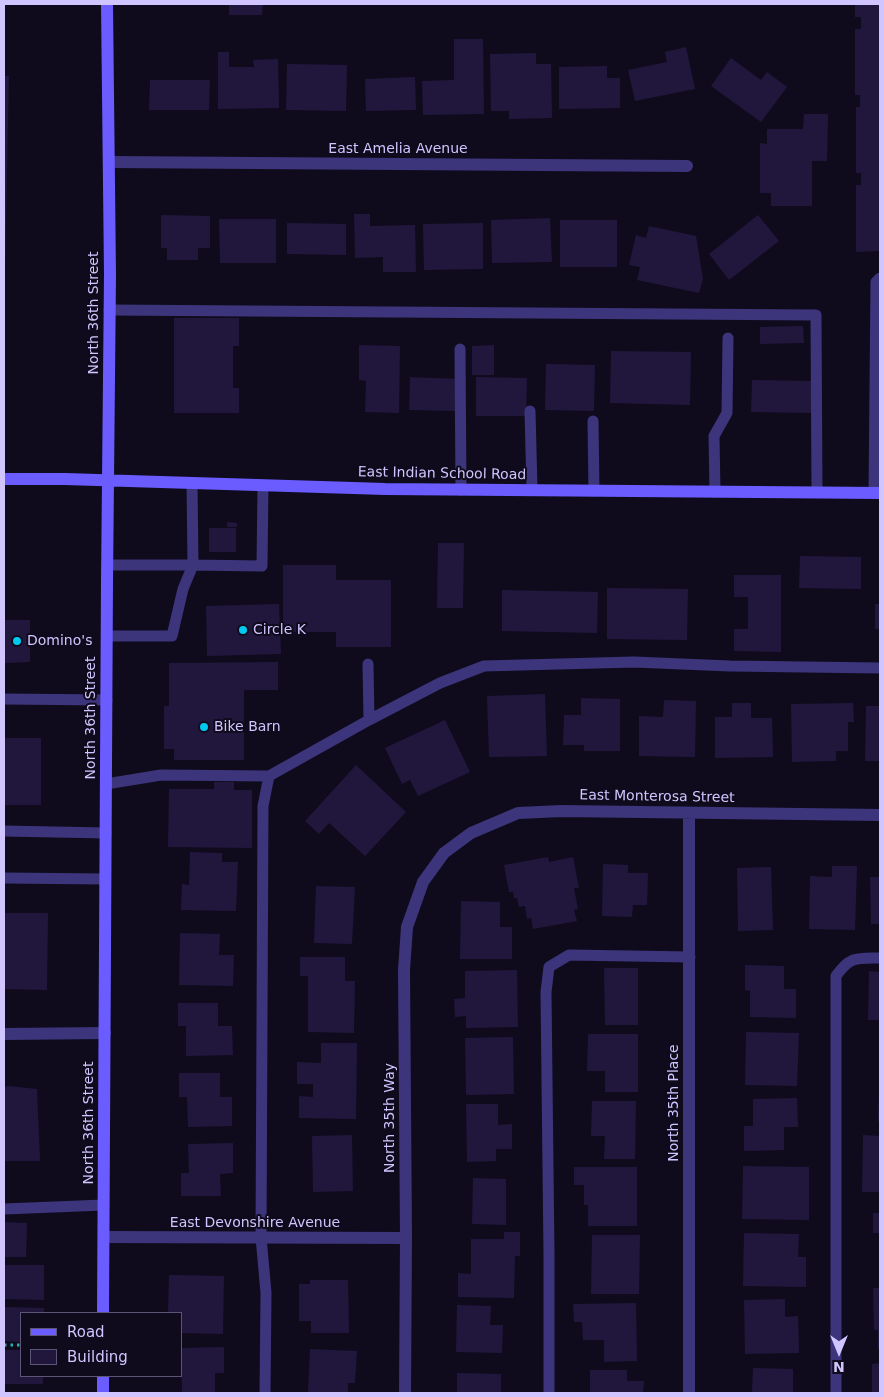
<!DOCTYPE html>
<html>
<head>
<meta charset="utf-8">
<style>
  body { margin:0 }
  #map { position:relative; width:884px; height:1397px; overflow:hidden; background:#0f0b1c; font-family:"DejaVu Sans",sans-serif }
  canvas { display:block }
  .frame { position:absolute; inset:0; border:5px solid #d0c5ff; pointer-events:none }
  .legend { position:absolute; left:20px; top:1312px; width:162px; height:65px; box-sizing:border-box; background:#0f0b1c; border:1px solid #5c5577; margin:0; padding:6px 9px; list-style:none; font-size:15px; color:#d0c5ff }
  .legend li { display:flex; align-items:center; gap:10px; height:25px }
  .legend b { width:25px; border:1px solid #5c5577 }
  .north { position:absolute; left:814px; top:1327px; width:50px; height:50px; -webkit-text-stroke:4px #0f0b1c; paint-order:stroke; rotate:180deg; font-size:14px; font-weight:700; line-height:20px; text-align:center; color:#d0c5ff }
  .north::after { content:''; display:block; margin:auto; width:18px; height:22px; background:#d0c5ff; clip-path:polygon(50% 0,100% 100%,50% 72%,0 100%) }
</style>
</head>
<body>
<div id="map">
<canvas width="884" height="1397"></canvas>
<div class="frame"></div>
<ul class="legend">
<li><b style="height:6px;background:#6b5cff"></b>Road</li>
<li><b style="height:14px;background:#21173d"></b>Building</li>
</ul>
<div class="north">N</div>
</div>
<script>
const c = document.querySelector('canvas').getContext('2d');
c.lineJoin = 'round';
function paint(path, color) { c.fillStyle = color; c.fill(path, 'evenodd'); }
function stroke(path, color, width, dash) { c.strokeStyle = color; c.lineWidth = width; c.lineCap = dash ? 'butt' : 'round'; c.setLineDash(dash || []); c.stroke(path); }
function drawText(font, color, halo, rows, align = 'center') {
  c.font = font + ' "DejaVu Sans",sans-serif'; c.lineWidth = 4; c.setLineDash([]); c.textBaseline = 'middle'; c.strokeStyle = halo; c.fillStyle = color; for (const [text, x, y, turn = 0] of rows) {
    c.save(); c.translate(x, y); c.rotate((+turn || 0) * Math.PI / 180); c.textAlign = isNaN(turn) ? turn : align; if (halo) c.strokeText(text, 0, 0); c.fillText(text, 0, 0); c.restore();
  }
}
paint(new Path2D(`
  M229,4h34l-1,11h-33z
  M855,4h25v247l-24,1v-67h5v-12h-5v-66h4v-12h-5v-66h6v-12h-6z
  M454,39h29l1,75 -61,1 -1,-34 32,-1z
  M686,47l9,42 -60,12 -7,-31 39,-8 -2,-10z
  M218,52h11v15h25l-1,-7 25,-1 1,49 -61,1z
  M536,53v11h15l1,54 -43,1v-8h-18l-1,-57z
  M731,58l30,22 6,-8 20,15 -26,35 -50,-36z
  M287,64l60,1 -1,46 -60,-1z
  M607,66v12h13v30l-61,1v-42z
  M4,76h5l-4,195h-1z
  M415,77l1,33 -50,1 -1,-32z
  M150,80h60l-1,30h-60z
  M804,114h24l-1,47h-15v45h-41v-13h-11v-50l7,1v-15h36z
  M354,214h16v12l45,-1 1,47h-33v-15l-28,1z
  M161,215l49,1v32h-12v12h-31v-12h-6z
  M758,215l21,26 -50,39 -20,-26z
  M550,218l2,44 -60,1 -1,-43z
  M219,219h57v44h-56z
  M560,220h57v47h-57z
  M287,223l59,1v31l-59,-1z
  M483,223v46l-59,1 -1,-46z
  M649,226l47,10 7,43 -4,14 -62,-13 3,-13 -11,-2 7,-30 10,3z
  M174,318h65v28h-6v42h6v25h-65z
  M803,326l1,17 -44,1v-17z
  M359,345l41,1 -1,67 -34,-1 1,-31 -7,-1z
  M494,345v30h-22v-29z
  M611,351l80,1 -1,53 -80,-2z
  M546,364l49,1 -1,46 -49,-1z
  M410,377l48,2 -1,32 -48,-1z
  M476,377l51,1 -1,38h-50z
  M752,380l59,1v32l-60,-1z
  M227,522l10,1v4h-10z
  M209,528h27v24h-27z
  M438,543h26l-1,65h-26z
  M800,556l61,1v32l-62,-1z
  M283,565h53v15h55v67h-55v-15h-53z
  M734,575h47v77l-47,-1v-22h14v-32h-14z
  M607,588l81,1 -1,51 -80,-1z
  M502,590l96,2 -1,41 -95,-2z
  M279,604l2,50 -74,2 -1,-50z
  M875,604h5v25h-5z
  M4,620h26v42l-26,1z
  M278,662v28h-34v70h-70v-11h-10v-43h5v-43z
  M545,694l2,62 -58,1 -2,-61z
  M581,698l39,1v52h-36v-6h-21l1,-30h17z
  M664,700l32,1 -1,56 -56,-1v-40l24,1z
  M732,703h19v15h21l1,39 -58,1v-41h17z
  M853,703l1,19h-6v29h-12v10l-44,1 -1,-58z
  M866,706h14v55h-15z
  M445,720l25,52 -52,24 -8,-16 -8,4 -17,-36z
  M4,738h37v67h-37z
  M356,765l50,47 -41,44 -36,-33 -10,11 -14,-13z
  M214,782h20v8h18v58l-84,-1 1,-58h45z
  M190,852l32,1v9h16l-2,49 -55,-1 1,-26 7,1z
  M548,857l1,5 24,-5 6,31h-5l4,21 -4,1 3,11 -44,8 -2,-11 -4,1 -2,-13 -6,1 -2,-9h-3l-1,-6h-4l-5,-27z
  M603,864l25,1v8h20l-1,32h-14l-1,12 -30,-1z
  M832,866h25l-2,64 -46,-1 1,-53 22,1z
  M771,867l2,63 -35,1 -1,-63z
  M870,877h10v47h-9z
  M316,886l39,1 -3,57 -38,-1z
  M461,901l39,1v25h12v32h-52z
  M4,913h44l-1,77 -43,-1z
  M180,933l40,1 -1,21h15l-1,31 -54,-1z
  M300,957h45v24h10l-1,52 -46,-1v-56h-8z
  M745,965l39,1v23h12v29l-46,-1v-26l-5,-1z
  M604,968h34v57h-33z
  M517,970l1,57 -52,1v-12l-11,1 -1,-18 11,-1v-27z
  M869,971l11,1v48h-12z
  M178,1003h40v23h14l1,29 -47,1v-30h-8z
  M746,1032l53,1 -2,53 -52,-1z
  M588,1034h50v58h-33v-21h-18z
  M513,1037l1,57 -48,1 -1,-57z
  M321,1043h36l-1,76 -57,-1v-22l14,1v-13h-16v-22l24,1z
  M179,1073h41v24h12v29l-44,1 -1,-30h-8z
  M9,1086l28,3 3,72h-36v-74z
  M879,1088h1v33h-2z
  M797,1098l1,29h-14v23l-40,1v-25h9v-27z
  M592,1101h44l-1,58h-31l1,-23h-14z
  M466,1104h32v21l14,-1v25h-16v12l-29,1z
  M352,1135l1,56 -40,1 -1,-56z
  M863,1135l17,1v56h-18z
  M233,1143v30l-13,1 1,22h-40v-23h8l-1,-29z
  M743,1166l66,1v53l-67,-1z
  M574,1167h63v59h-49v-21h-4v-20h-10z
  M473,1178l33,1v46l-34,-1z
  M873,1213h7v20h-7z
  M4,1222l23,1 -1,34h-22z
  M504,1232h16v24h-5l-1,42 -56,-1v-24l13,1v-35h33z
  M744,1233l55,1 -1,23h8v30l-63,-1z
  M592,1235h48l-1,59h-48z
  M4,1265h40v35l-40,-1z
  M169,1275l55,1 -1,58 -42,-1v-20h-13z
  M310,1280h38l1,53h-38v-12h-12v-37h11z
  M873,1288h7v61h-2v-19h-4z
  M785,1299v18l13,-1 1,37 -54,1 -1,-54z
  M636,1303l1,58 -33,1v-22h-21l-1,-18h-8l-1,-18z
  M457,1305l34,1 -1,19h13l-1,28 -46,-1z
  M4,1307l40,1v5h-23v29l-17,-1z
  M224,1347v26h-9v20h-33l-1,-45z
  M310,1349l47,2 -2,32h-7v10h-40z
  M4,1350h17v26h22v8h-39z
  M880,1363v30h-8v-29z
  M753,1368l40,1v24h-41z
  M590,1370h37v11h17l-1,12h-53z
  M457,1373l44,1v19h-44z`), '#21173d');
stroke(new Path2D(`
  M4,1345h17`), '#2bacad', 3, [2.5, 4]);
stroke(new Path2D(`
  M109,310l707,5 1,177
  M460,349l1,141
  M530,411l2,79
  M593,421l1,70
  M192,483l1,82 69,1 1,-81
  M715,492l-1,-56 13,-23 1,-75
  M874,493l2,-211 4,-4
  M107,636h65l11,-47 10,-24h-86
  M368,664l1,56
  M4,699l103,1
  M106,784l55,-9 108,1
  M4,831l102,2
  M4,878l101,1
  M4,1209l100,-4
  M265,1393l1,-100 -5,-56 2,-431 6,-30 100,-56 71,-37 44,-17 150,-4 96,4 150,2
  M549,1393v-138l-3,-263 3,-25 20,-12 121,2
  M836,1393v-417c14,-20 21,-18 44,-18`), '#3c357b', 11);
stroke(new Path2D(`
  M109,162l578,4
  M4,1034l101,-1
  M104,1237l302,1
  M405,1393l1,-155 -2,-268 3,-43 16,-45 21,-29 27,-20 47,-20 44,-2 318,4
  M689,1393v-580`), '#3c357b', 12);
stroke(new Path2D(`
  M4,479h61l320,10 495,4
  M103,1313l4,-731 3,-307 -3,-271
  M103,1393v-17`), '#6b5cff', 12);
for (const [x, y, r, color] of [
  [243,630,5,"#00c9f0"],
  [17,641,5,"#00c9f0"],
  [204,727,5,"#00c9f0"]
]) { const dot = new Path2D(); dot.arc(x, y, r, 0, 2 * Math.PI); c.fillStyle = color; c.fill(dot); stroke(dot, '#0f0b1c', 2); }
drawText('14px', '#d0c5ff', '#0f0b1c', [
  ["East Amelia Avenue",398,149],
  ["North 36th Street",94,313,-90],
  ["East Indian School Road",442,474,1],
  ["North 36th Street",91,718,-90],
  ["East Monterosa Street",657,797,1],
  ["North 35th Place",674,1103,-90],
  ["North 35th Way",390,1118,-90],
  ["North 36th Street",89,1123,-90],
  ["East Devonshire Avenue",255,1223]
]);
drawText('14px', '#d0c5ff', '#0f0b1c', [
  ["Circle K",253,630],
  ["Domino's",27,641],
  ["Bike Barn",214,727]
], 'left');
</script>
</body>
</html>
